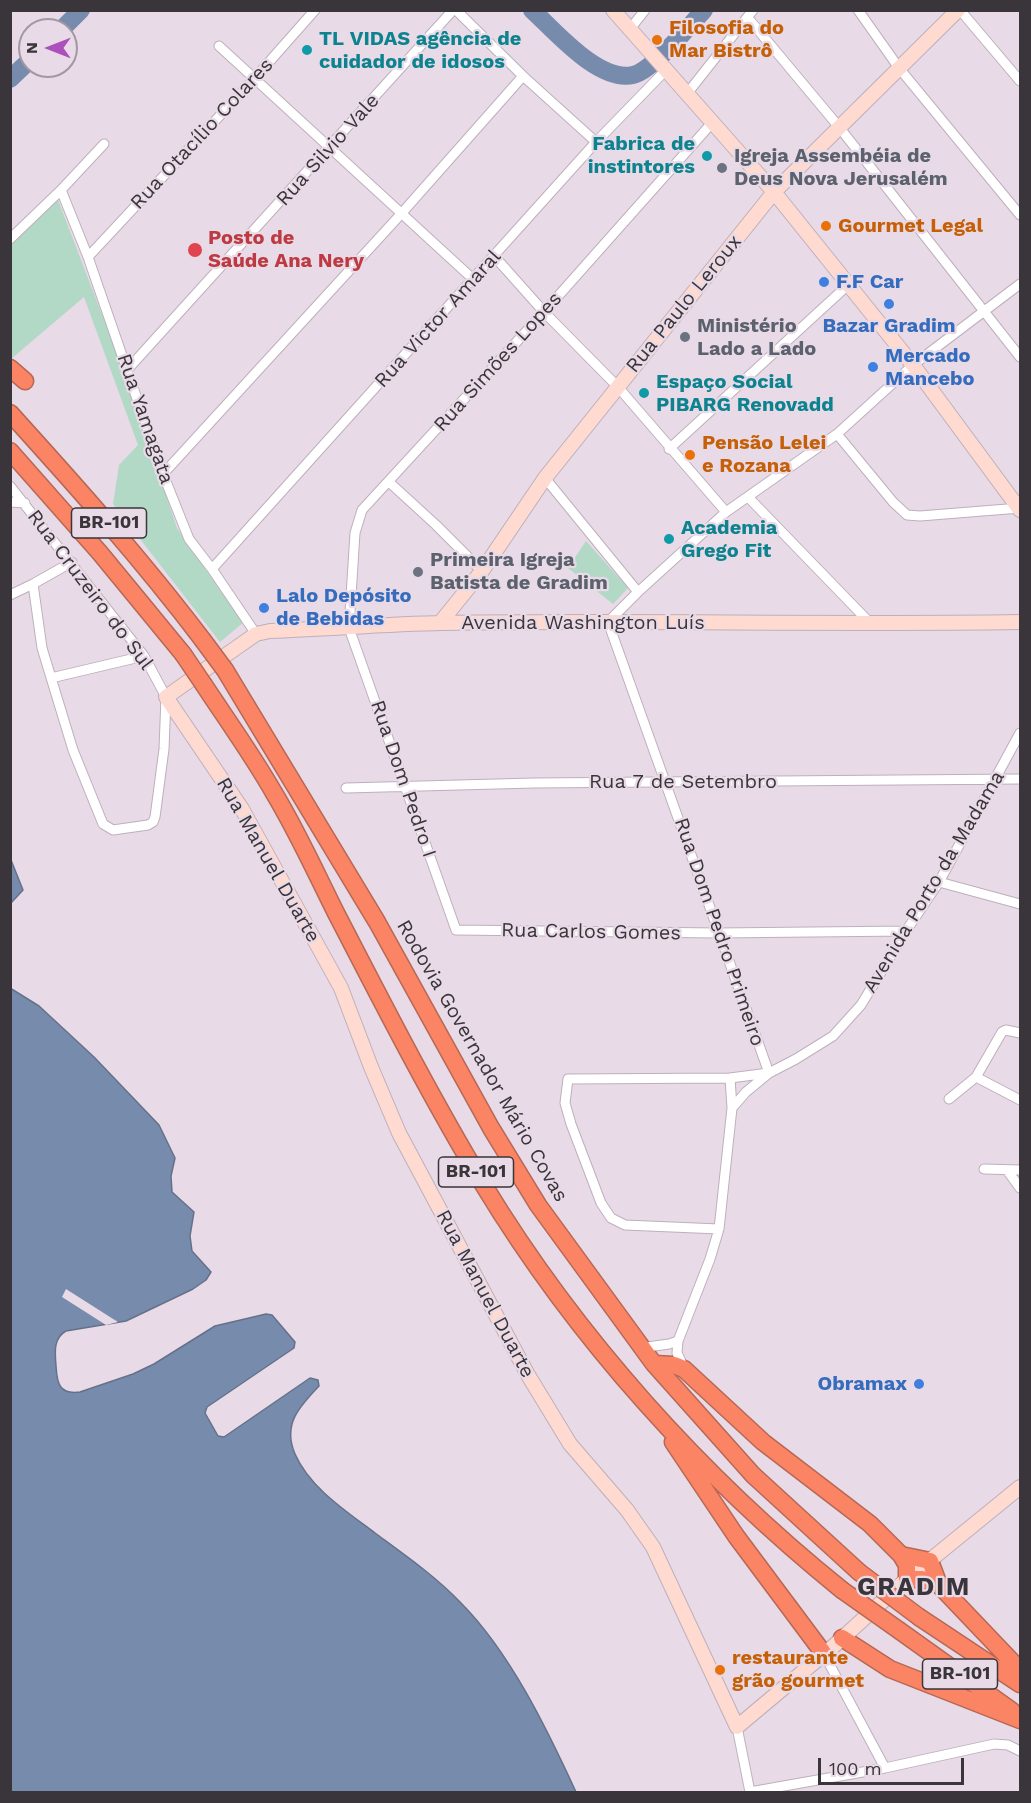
<!DOCTYPE html>
<html>
<head>
<meta charset="utf-8">
<style>
  body { margin:0 }
  #map { position:relative; width:1031px; height:1803px; overflow:hidden; background:#e8dae6; font-family:"Work Sans",sans-serif }
  canvas { display:block }
  .frame { position:absolute; inset:0; border:12px solid #3a353a; pointer-events:none }
  .north { position:absolute; left:18px; top:18px; width:60px; height:60px; box-sizing:border-box; background:#e8dae6; border:2px solid #a298a1; border-radius:50%; rotate:270deg; font-size:16px; font-weight:700; line-height:24px; text-align:center; color:#3a353a }
  .north::after { content:''; display:block; margin:auto; width:21px; height:27px; background:#ab50bc; clip-path:polygon(50% 0,100% 100%,50% 72%,0 100%) }
  .scale { position:absolute; left:818px; top:1758px; width:146px; height:27px; box-sizing:border-box; border:3px solid #3a353a; border-top:0; padding-left:8px; font-size:18px; line-height:21px; white-space:nowrap; color:#3a353a; -webkit-text-stroke:4px #e8dae6; paint-order:stroke }
</style>
</head>
<body>
<div id="map">
<canvas width="1031" height="1803"></canvas>
<div class="frame"></div>
<div class="north">N</div>
<div class="scale">100 m</div>
</div>
<script>
const c = document.querySelector('canvas').getContext('2d');
c.lineJoin = 'round';
function paint(path, color) { c.fillStyle = color; c.fill(path, 'evenodd'); }
function stroke(path, color, width, dash) { c.strokeStyle = color; c.lineWidth = width; c.lineCap = dash ? 'butt' : 'round'; c.setLineDash(dash || []); c.stroke(path); }
function drawText(font, color, halo, rows, align = 'center') {
  c.font = font + ' "Work Sans",sans-serif'; c.lineWidth = 4.5; c.setLineDash([]); c.textBaseline = 'middle'; c.strokeStyle = halo; c.fillStyle = color; for (const [text, x, y, turn = 0] of rows) {
    c.save(); c.translate(x, y); c.rotate((+turn || 0) * Math.PI / 180); c.textAlign = isNaN(turn) ? turn : align; if (halo) c.strokeText(text, 0, 0); c.fillText(text, 0, 0); c.restore();
  }
}
paint(new Path2D(`
  M58,200l71,185 48,143 44,64 23,30 -24,20 -107,-138 6,-39 19,-20 -54,-148 -73,62v-115z
  M586,541l42,47 -15,16 -45,-36z`), '#b2d8c6');
const water = new Path2D(`
  M11,860l12,30 -12,13h-1z
  M10,988l29,18 55,51 65,68 16,33 -4,18 1,16 22,20 -4,24 2,15 19,21 -5,8 -13,9 -67,32 -60,10c-13,7 -11,22 -10,35 1,17 3,29 24,26l53,-18 21,-10 61,-38 51,-12 6,1 23,27 -1,6 -87,59 -2,6 13,23 6,1 86,-59 8,2 1,6c-19,20 -37,38 -24,68 15,34 51,57 80,79 30,22 60,43 85,69 50,50 87,127 116,190h-565z`);
paint(water, '#778bac');
stroke(water, '#65718a', 1.5);
paint(new Path2D(`
  M66,1289l44,28 8,5 -12,3 -44,-28z`), '#e8dae6');
stroke(new Path2D(`
  M532,10c23,21 67,73 101,65 19,-4 56,-49 71,-65
  M61,30l20,-20
  M10,79l20,-19`), '#778bac', 18);
const street = new Path2D(`
  M456,10l67,66 73,66
  M858,10l41,58 121,147
  M960,10l60,71
  M748,18l91,109 181,230
  M630,29l15,-19
  M219,46l254,233
  M686,95l67,-85
  M711,124l-167,188 -182,198 -7,23 -6,95 107,302 262,3 188,-2
  M61,190l27,67 75,217 26,65 23,30 44,65
  M10,239l51,-49 43,-46
  M88,257l166,-178 61,-69
  M495,257l49,55 74,75 108,125
  M128,369l325,-359
  M837,434l56,68 14,13 13,1 100,-8
  M669,449l179,-164
  M163,474l238,-260 122,-138
  M545,478l93,114
  M389,482l47,43 46,46
  M10,486l134,170 22,41 -2,52 -9,68 -2,5 -5,3 -35,5 -10,-6 -30,-74 -31,-102 -9,-64
  M748,497l123,127
  M10,502l15,1
  M212,569l384,-427 69,-71
  M10,595l23,-11 39,-22
  M51,678l93,-22
  M346,788l188,-5 486,-4
  M939,882l81,22
  M1020,1033l-14,-3 -4,2 -26,45 44,23
  M949,1099l27,-22
  M732,1108l14,-16 23,-19 -161,-451 30,-30 88,-80 111,-78 76,-69 107,-81
  M984,1169l36,1
  M1007,1170l13,18
  M719,1229l-94,-4 -14,-7 -10,-15 -30,-79 -6,-21 3,-24 162,-1
  M640,1348l29,-4 9,-3
  M684,1368l-7,-15 1,-12 32,-82 9,-30 13,-121 -2,-30 39,-5 27,-14 37,-23 28,-31 45,-74 33,-49 81,-149
  M824,1654l61,114
  M737,1727l13,65
  M750,1792l135,-24 109,-24 14,1 12,6`);
const secondary = new Path2D(`
  M613,10l161,182 139,173 107,145
  M1020,622c-192,3 -384,-2 -577,1 -57,1 -115,6 -173,8l-14,3 -90,63 76,112 99,179 30,79 28,66 129,242 42,69 57,66 26,37 84,180 99,-83 71,-65 113,-92
  M440,623l42,-52 63,-93 229,-286 184,-182`);
const highway = new Path2D(`
  M10,368l15,13
  M10,413c67,74 132,147 192,226
  M10,451l90,102 83,101
  M225,670l152,252 114,206 47,77 116,159 99,111 106,97
  M204,685c23,35 49,71 70,108 23,38 42,80 62,120 47,91 94,183 147,271 94,155 219,293 359,406
  M654,1364l20,1 10,4 79,73 107,82 31,31 29,6 9,24 81,85
  M673,1442l63,94 88,118
  M901,1555l6,10v14h15l17,6
  M919,1617l101,67
  M900,1631l112,80
  M842,1638l48,31 130,51`);
stroke(street, '#bdb0bc', 11);
stroke(secondary, '#bdb0bc', 16);
stroke(highway, '#b76855', 19);
stroke(street, '#fff', 9);
stroke(secondary, '#fedad0', 14);
stroke(highway, '#fa8464', 16);
const highwayBridge = new Path2D(`
  M202,639l23,31
  M183,654l21,31
  M859,1572l60,45
  M842,1590l58,41`);
stroke(highwayBridge, '#b76855', 19, []);
stroke(highwayBridge, '#fa8464', 16);
for (const [x, y, r, color] of [
  [657,40,6,"#e8710a"],
  [307,50,6,"#0f9aa8"],
  [707,156,6,"#0f9aa8"],
  [722,168,6,"#6b7280"],
  [826,226,6,"#e8710a"],
  [195,250,8,"#e0444e"],
  [824,282,6,"#3f7fe0"],
  [889,304,6,"#3f7fe0"],
  [685,337,6,"#6b7280"],
  [873,367,6,"#3f7fe0"],
  [644,393,6,"#0f9aa8"],
  [690,455,6,"#e8710a"],
  [669,539,6,"#0f9aa8"],
  [418,572,6,"#6b7280"],
  [264,608,6,"#3f7fe0"],
  [919,1384,6,"#3f7fe0"],
  [720,1670,6,"#e8710a"]
]) { const dot = new Path2D(); dot.arc(x, y, r, 0, 2 * Math.PI); c.fillStyle = color; c.fill(dot); stroke(dot, '#e8dae6', 2); }
for (const [x, y, w] of [
  [109,523,75],
  [476,1172,75],
  [960,1674,75]
]) { const box = new Path2D(); box.roundRect(x - w / 2, y - 15, w, 30, 4.5); c.fillStyle = '#e8dae6'; c.fill(box); stroke(box, '#3a353a', 1.5); }
drawText('bold 18px', '#3a353a', null, [
  ["BR-101",109,523],
  ["BR-101",476,1172],
  ["BR-101",960,1674]
]);
drawText('bold 20px', '#c56008', '#e8dae6', [
  ["Filosofia do",669,28],
  ["Mar Bistrô",669,51],
  ["Gourmet Legal",838,226],
  ["Pensão Lelei",702,443],
  ["e Rozana",702,466],
  ["restaurante",732,1658],
  ["grão gourmet",732,1681]
], 'left');
drawText('bold 20px', '#0d838f', '#e8dae6', [
  ["TL VIDAS agência de",319,39],
  ["cuidador de idosos",319,62],
  ["Fabrica de",695,144,"right"],
  ["instintores",695,167,"right"],
  ["Espaço Social",656,382],
  ["PIBARG Renovadd",656,405],
  ["Academia",681,528],
  ["Grego Fit",681,551]
], 'left');
drawText('20px', '#3a353a', '#e8dae6', [
  ["Rua Otacílio Colares",202,134,-47],
  ["Rua Silvio Vale",328,150,-48],
  ["Rua Paulo Leroux",684,304,-51],
  ["Rua Victor Amaral",438,319,-48],
  ["Rua Simões Lopes",498,362,-48],
  ["Rua Yamagata",145,419,71],
  ["Rua Cruzeiro do Sul",90,590,53],
  ["Avenida Washington Luís",583,623],
  ["Rua Dom Pedro I",403,779,71],
  ["Rua 7 de Setembro",683,782],
  ["Rua Manuel Duarte",268,860,60],
  ["Avenida Porto da Madama",934,882,-59],
  ["Rua Carlos Gomes",591,932,1],
  ["Rua Dom Pedro Primeiro",719,932,71],
  ["Rodovia Governador Mário Covas",482,1061,60],
  ["Rua Manuel Duarte",485,1294,62]
]);
drawText('bold 20px', '#5b616d', '#e8dae6', [
  ["Igreja Assembéia de",734,156],
  ["Deus Nova Jerusalém",734,179],
  ["Ministério",697,326],
  ["Lado a Lado",697,349],
  ["Primeira Igreja",430,560],
  ["Batista de Gradim",430,583]
], 'left');
drawText('bold 20px', '#be3a42', '#e8dae6', [
  ["Posto de",208,238],
  ["Saúde Ana Nery",208,261]
], 'left');
drawText('bold 20px', '#366cbe', '#e8dae6', [
  ["F.F Car",836,282],
  ["Bazar Gradim",889,326,"center"],
  ["Mercado",885,356],
  ["Mancebo",885,379],
  ["Lalo Depósito",276,596],
  ["de Bebidas",276,619],
  ["Obramax",907,1384,"right"]
], 'left');
c.letterSpacing = '1.5px';
drawText('bold 26px', '#3a353a', '#e8dae6', [
  ["GRADIM",914,1587]
]);
c.letterSpacing = '0px';
</script>
</body>
</html>
